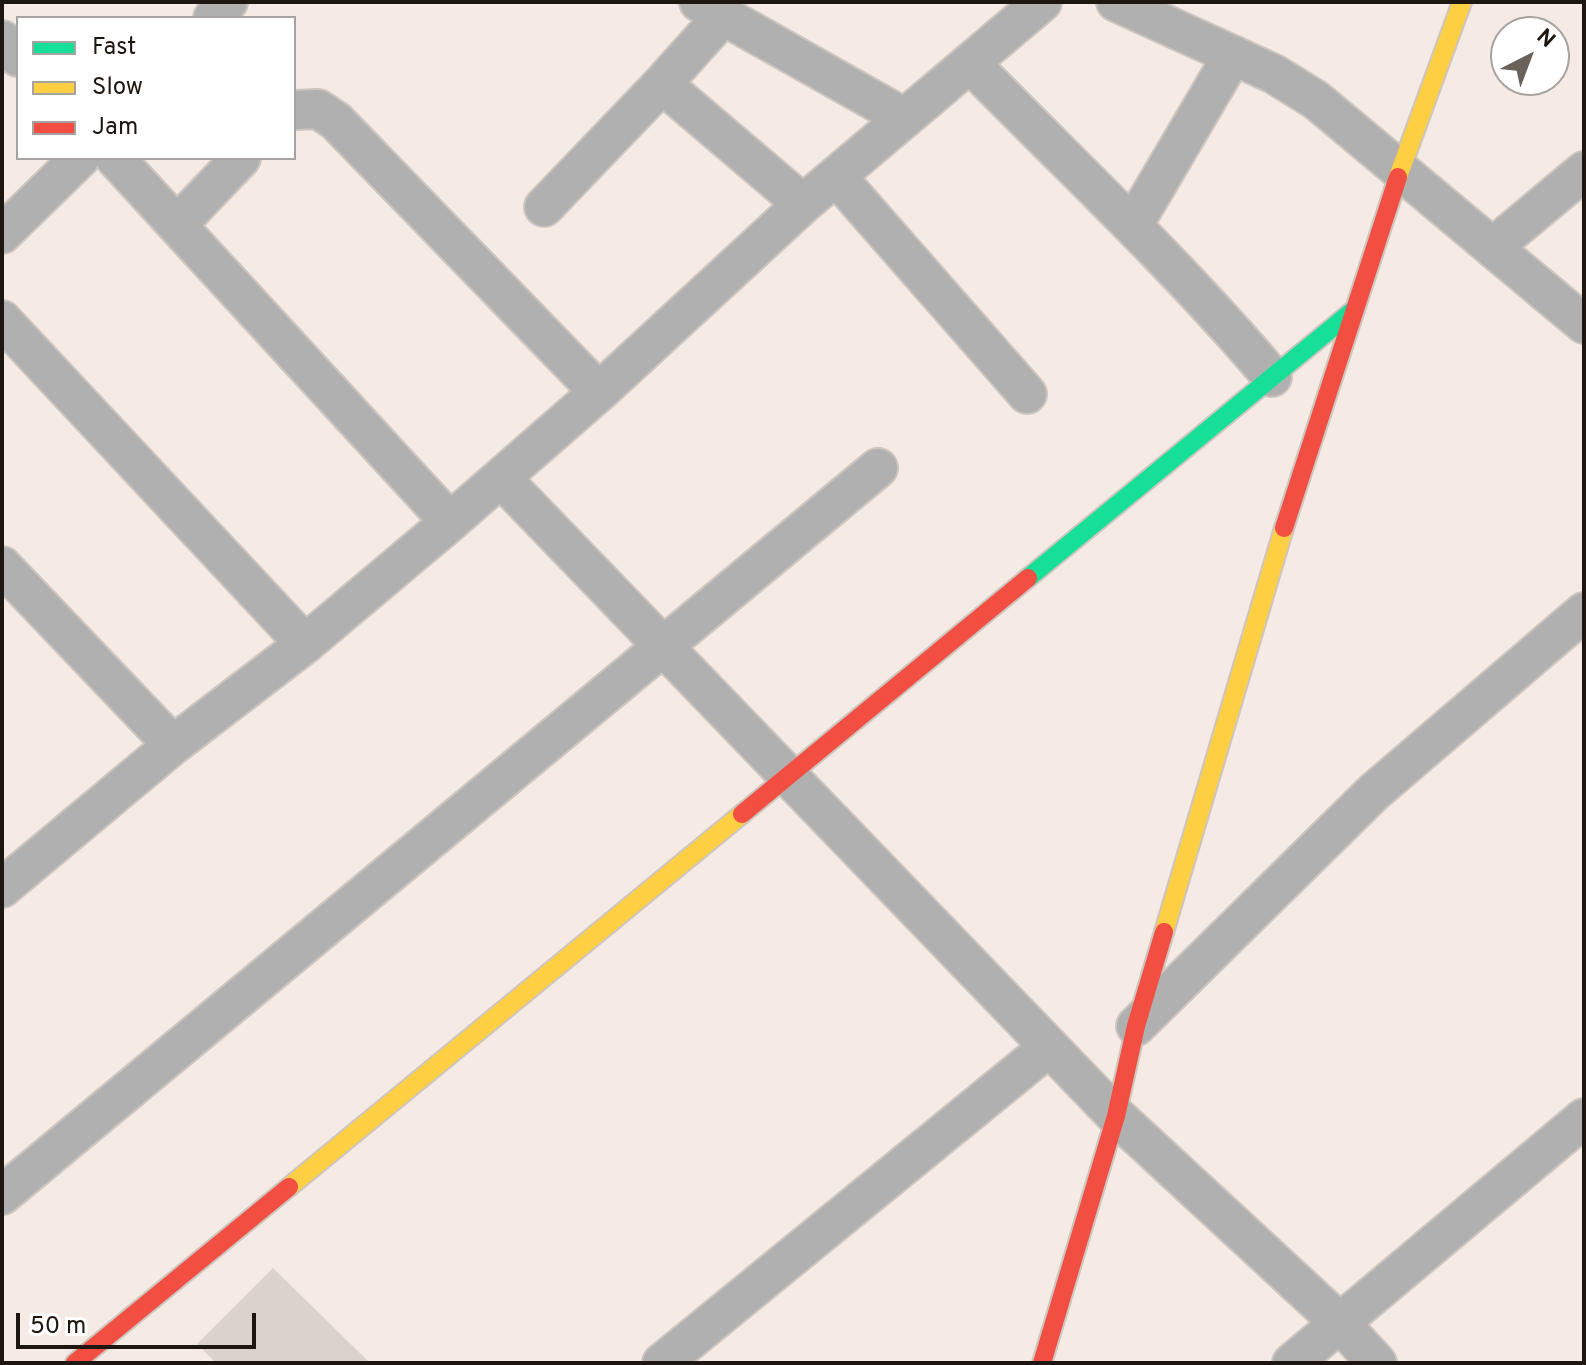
<!DOCTYPE html>
<html>
<head>
<meta charset="utf-8">
<style>
  body { margin:0 }
  #map { position:relative; width:1586px; height:1365px; overflow:hidden; background:#f5ebe4; font-family:Overpass,sans-serif }
  canvas { display:block }
  .frame { position:absolute; inset:0; border:4px solid #1e1610; pointer-events:none }
  .legend { position:absolute; left:16px; top:16px; width:280px; height:144px; box-sizing:border-box; background:#fff; border:2px solid #a5a29f; margin:0; padding:10px 14px; list-style:none; font-size:24px; color:#1e1610 }
  .legend li { display:flex; align-items:center; gap:16px; height:40px }
  .legend b { width:40px; border:2px solid #a5a29f }
  .north { position:absolute; left:1490px; top:16px; width:80px; height:80px; box-sizing:border-box; background:#fff; border:2px solid #a5a29f; border-radius:50%; rotate:42deg; font-size:22px; font-weight:700; line-height:32px; text-align:center; color:#1e1610 }
  .north::after { content:''; display:block; margin:auto; width:28px; height:36px; background:#69615a; clip-path:polygon(50% 0,100% 100%,50% 72%,0 100%) }
  .scale { position:absolute; left:16px; top:1313px; width:240px; height:36px; box-sizing:border-box; border:4px solid #1e1610; border-top:0; padding-left:10px; font-size:24px; line-height:28px; white-space:nowrap; color:#1e1610; -webkit-text-stroke:6px #fff; paint-order:stroke }
</style>
</head>
<body>
<div id="map">
<canvas width="1586" height="1365"></canvas>
<div class="frame"></div>
<ul class="legend">
<li><b style="height:10px;background:#16e098"></b>Fast</li>
<li><b style="height:10px;background:#ffcf43"></b>Slow</li>
<li><b style="height:10px;background:#f24e42"></b>Jam</li>
</ul>
<div class="north">N</div>
<div class="scale">50 m</div>
</div>
<script>
const c = document.querySelector('canvas').getContext('2d');
c.lineJoin = 'round';
function paint(path, color) { c.fillStyle = color; c.fill(path, 'evenodd'); }
function stroke(path, color, width, dash) { c.strokeStyle = color; c.lineWidth = width; c.lineCap = dash ? 'butt' : 'round'; c.setLineDash(dash || []); c.stroke(path); }
paint(new Path2D(`
  M273,1268l97,95h-154l-19,-19z`), '#dad2cb');
const street = new Path2D(`
  M699,2l206,116
  M1116,2l158,72 42,26 268,224
  M213,18l15,-16
  M2,40l16,17
  M970,63c102,104 208,203 302,314
  M662,84l141,120
  M294,110l24,-1 18,12 263,271
  M115,158l335,364
  M836,176l191,218
  M544,207l118,-123 61,-68
  M177,225l64,-67
  M1133,225l100,-170
  M2,234l78,-76
  M1493,247l91,-76
  M2,320l303,324
  M501,478l615,638 223,206 38,41
  M2,566l171,179
  M2,888l171,-143 132,-101 145,-122 149,-130 204,-188 239,-202
  M1136,1026l238,-234 210,-180
  M2,1195l876,-727
  M662,1363l387,-316
  M1292,1363l292,-245`);
const fast = new Path2D(`
  M1028,578l327,-269`);
const slow = new Path2D(`
  M1398,177l64,-175
  M1164,932l120,-404
  M289,1187l453,-373`);
const jam = new Path2D(`
  M1284,528l114,-351
  M742,814l286,-236
  M75,1363l214,-176
  M1042,1363l74,-247 20,-90 28,-94`);
stroke(street, '#cdc5bf', 42);
stroke(fast, '#cdc5bf', 22);
stroke(slow, '#cdc5bf', 22);
stroke(jam, '#cdc5bf', 22);
stroke(street, '#afb0af', 38);
stroke(fast, '#16e098', 18);
stroke(slow, '#ffcf43', 18);
stroke(jam, '#f24e42', 18);
</script>
</body>
</html>
